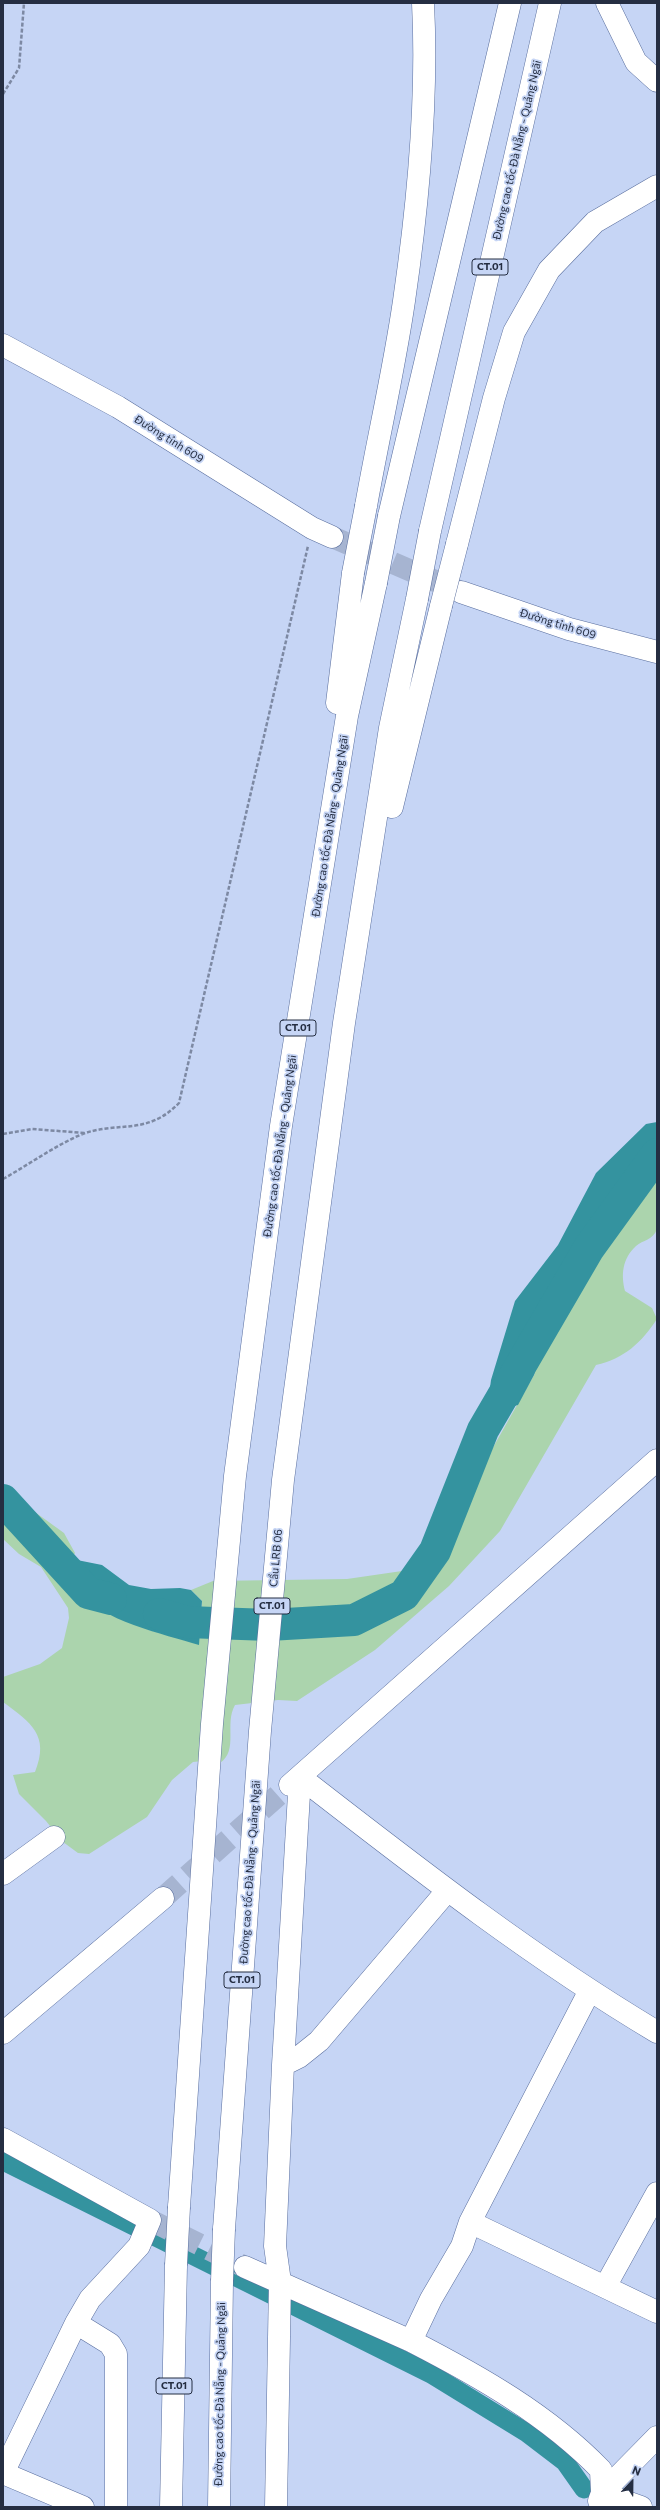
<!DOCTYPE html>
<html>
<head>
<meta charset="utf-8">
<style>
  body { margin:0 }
  #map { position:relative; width:660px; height:2510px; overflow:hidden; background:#c6d5f5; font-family:Commissioner,sans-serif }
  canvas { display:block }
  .frame { position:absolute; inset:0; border:4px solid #252e42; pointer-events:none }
  .north { position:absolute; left:612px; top:2462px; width:40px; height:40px; -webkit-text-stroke:3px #c6d5f5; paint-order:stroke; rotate:22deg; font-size:11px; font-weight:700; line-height:16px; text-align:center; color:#252e42 }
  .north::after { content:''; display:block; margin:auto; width:14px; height:18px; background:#252e42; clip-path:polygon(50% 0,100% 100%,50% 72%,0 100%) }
</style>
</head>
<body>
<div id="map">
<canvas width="660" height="2510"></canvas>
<div class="frame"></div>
<div class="north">N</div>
</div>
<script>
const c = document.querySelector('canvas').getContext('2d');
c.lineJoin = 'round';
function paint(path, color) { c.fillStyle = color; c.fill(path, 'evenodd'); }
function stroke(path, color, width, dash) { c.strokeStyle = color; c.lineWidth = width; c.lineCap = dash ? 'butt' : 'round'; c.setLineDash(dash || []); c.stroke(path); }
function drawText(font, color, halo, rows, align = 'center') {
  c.font = font + ' Commissioner,sans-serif'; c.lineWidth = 3.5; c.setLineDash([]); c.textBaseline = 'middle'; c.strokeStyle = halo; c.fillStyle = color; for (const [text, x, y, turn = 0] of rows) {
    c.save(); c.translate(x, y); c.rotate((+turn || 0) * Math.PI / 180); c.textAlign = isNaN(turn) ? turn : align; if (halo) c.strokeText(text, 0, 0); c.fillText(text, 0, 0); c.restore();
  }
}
paint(new Path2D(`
  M657,1164c0,13 3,56 0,65 -4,11 -14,11 -21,17 -14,13 -15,29 -11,45l27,17 5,11c-15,23 -33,40 -61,46l-96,166 -51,55 -74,64 -78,51 -19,-1 -43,5c-11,19 4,45 -15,58l-8,-3 -19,2 -21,18 -25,37 -58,37 -11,-1 -15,-11 -17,-21 -27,-27 -6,-19 22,-3c15,-37 -4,-49 -32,-70v-25l37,-13 22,-16 7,-30 -1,-10 -27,-41 -22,-13 -16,-15v-50l61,44 11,20 -5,10 8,26 71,41 23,6 29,1 1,-36 -11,-11 22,-9 134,-2 55,-8 33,-20 -13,32 56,-109 56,-99 29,-95z`), '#abd4ad');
paint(new Path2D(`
  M657,1122v42l-94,116 -29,95 -16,30 -25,7 -5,-9 3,-23 24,-79 43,-56 38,-72 50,-49z
  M77,1560l25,5 27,20 22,4 29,-1 11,2 11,11 -3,44c-35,-11 -99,-24 -120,-55 -4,-6 -6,-16 -8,-23l-1,-4z`), '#34939f');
stroke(new Path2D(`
  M3,2161l428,213 96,59 38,29 19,27`), '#34939f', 19);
stroke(new Path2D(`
  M3,1500l85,93 23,6
  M159,1614l28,8 82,3 85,-5 50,-25 31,-44 48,-121 106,-182 68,-94`), '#34939f', 32);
stroke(new Path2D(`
  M163,1898l121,-108
  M150,2220l95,47`), '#a6b4d1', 22, [22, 11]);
stroke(new Path2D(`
  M332,537l129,55`), '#a6b4d1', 22, [22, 11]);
const minor = new Path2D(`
  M300,1777c116,90 231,180 357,255
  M290,1785l367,-325
  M3,1874l51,-37
  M3,2033l160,-135
  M283,2065l16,-8 20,-16 128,-150
  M3,2139l147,81 -11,26 -49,53 -14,24 -73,150
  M470,2222l187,90
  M245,2267l166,74 20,-42 31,-53 8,-24 119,-230
  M605,2287l52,-94
  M76,2323l34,21 6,10v153
  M411,2341c68,35 137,74 190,129l1,23 39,14
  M3,2473l80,34
  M599,2501l3,-8 55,-56
  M276,2507l4,-225 -5,-36 8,-181 17,-288`);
const major = new Path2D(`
  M3,345l115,62 194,121 20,9
  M461,592l108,37 88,23`);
const highway = new Path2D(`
  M607,3l29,59 21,19
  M366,506c12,-68 28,-136 38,-205 14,-96 24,-201 19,-298
  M389,516l121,-513
  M430,531l120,-528
  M457,544l37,-146 20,-66 35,-62 46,-48 62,-36
  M337,703l16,-130
  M392,807l49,-201
  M179,2207l33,-483 23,-248 46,-350 66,-410 29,-133
  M224,2229l36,-498 23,-251 61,-457 46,-295 27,-129
  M171,2507l5,-242
  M219,2507l3,-226`);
stroke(minor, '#596e9e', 23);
stroke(major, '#596e9e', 23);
stroke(highway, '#596e9e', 23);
stroke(new Path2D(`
  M3,94l16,-26 5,-65
  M3,1134l29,-5 53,4
  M3,1179c25,-14 50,-32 77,-44 37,-15 66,2 99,-32l129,-557`), '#7d89a3', 2.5, [4, 2]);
stroke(minor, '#fff', 22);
stroke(major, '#fff', 22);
stroke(highway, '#fff', 22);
const highwayBridge = new Path2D(`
  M353,573l13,-67
  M376,583l13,-67
  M417,599l13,-68
  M441,606l16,-62
  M176,2265l3,-58
  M222,2281l2,-52`);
stroke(highwayBridge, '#596e9e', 23, []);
stroke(highwayBridge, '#fff', 22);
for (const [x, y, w] of [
  [490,267,36],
  [298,1028,36],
  [272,1606,36],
  [242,1980,36],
  [174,2386,36]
]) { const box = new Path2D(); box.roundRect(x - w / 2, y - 8, w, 16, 3); c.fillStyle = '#c6d5f5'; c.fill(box); stroke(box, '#252e42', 1); }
drawText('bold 10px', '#252e42', null, [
  ["CT.01",490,267],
  ["CT.01",298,1028],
  ["CT.01",272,1606],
  ["CT.01",242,1980],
  ["CT.01",174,2386]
]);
drawText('11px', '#252e42', '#c6d5f5', [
  ["Đường cao tốc Đà Nẵng - Quảng Ngãi",517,150,-77],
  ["Đường tỉnh 609",169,439,32],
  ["Đường tỉnh 609",558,624,17],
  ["Đường cao tốc Đà Nẵng - Quảng Ngãi",330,826,-81],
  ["Đường cao tốc Đà Nẵng - Quảng Ngãi",280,1146,-82],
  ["Cầu LRB 06",276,1558,-85],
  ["Đường cao tốc Đà Nẵng - Quảng Ngãi",250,1872,-86],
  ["Đường cao tốc Đà Nẵng - Quảng Ngãi",220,2394,-89]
]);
</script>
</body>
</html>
